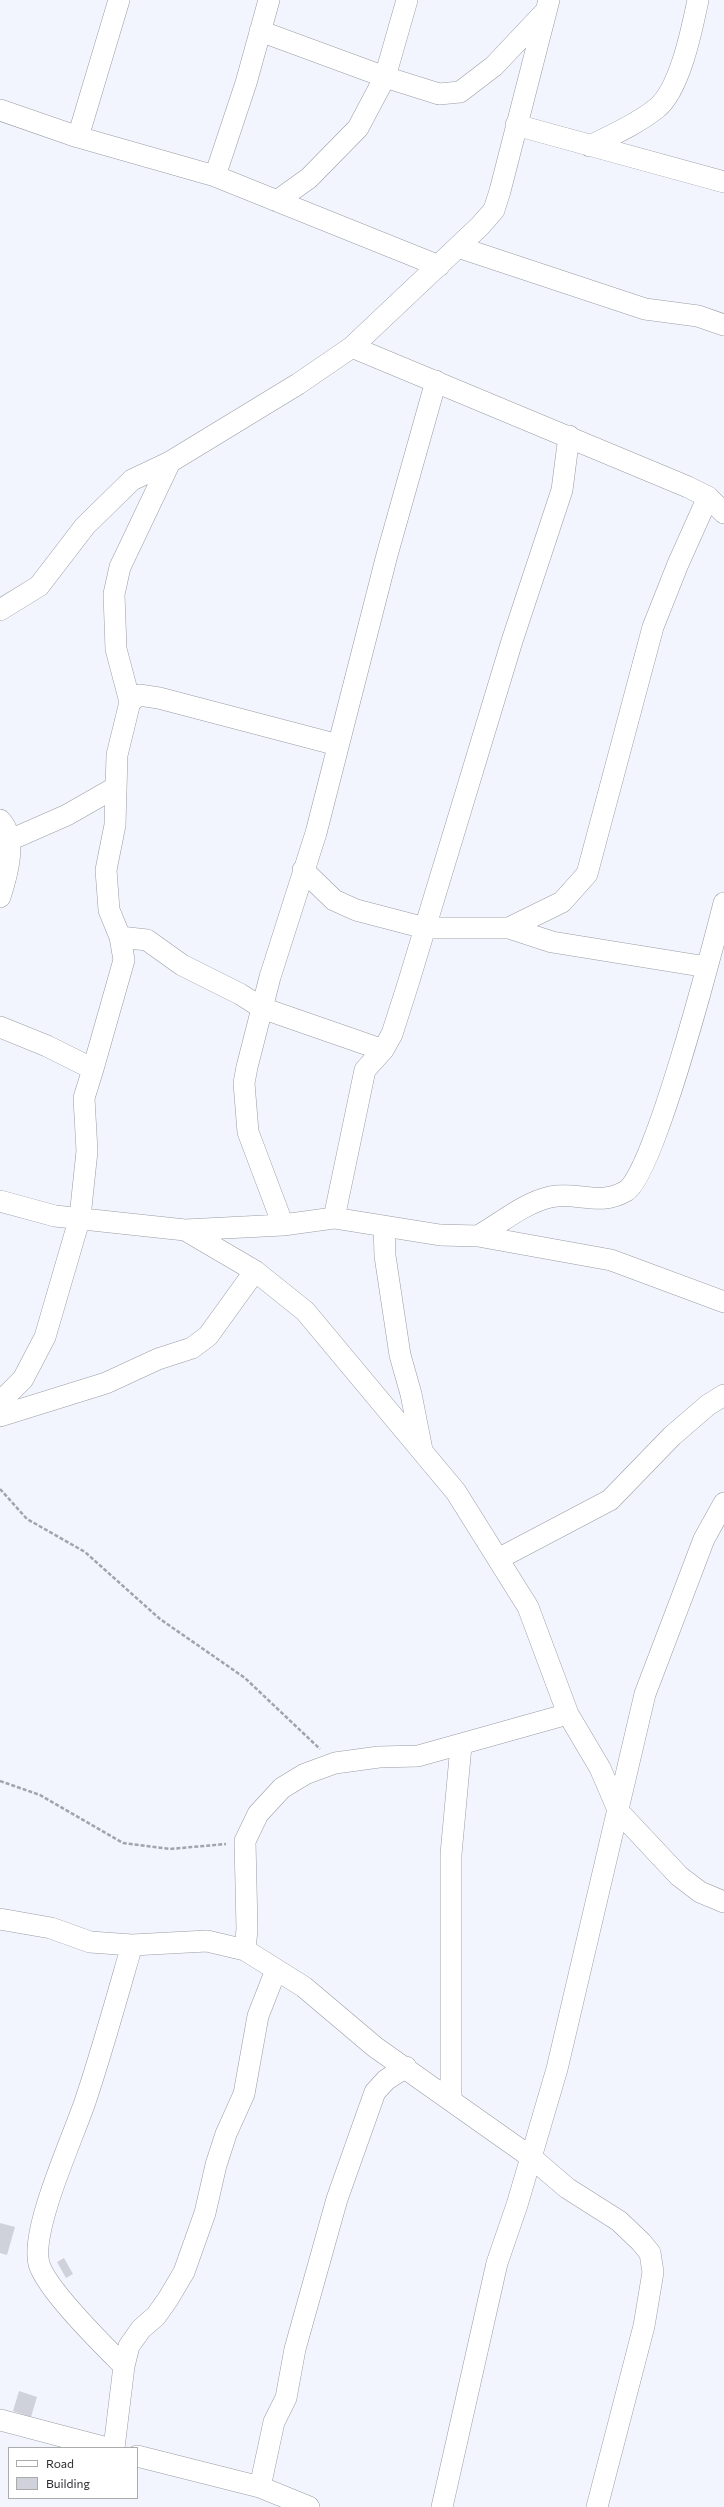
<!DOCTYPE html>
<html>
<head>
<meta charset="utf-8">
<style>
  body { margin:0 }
  #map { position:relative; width:724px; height:2507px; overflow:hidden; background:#f2f5fe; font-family:Commissioner,sans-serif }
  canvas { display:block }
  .legend { position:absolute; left:8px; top:2447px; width:130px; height:52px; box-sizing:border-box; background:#fff; border:1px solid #ababac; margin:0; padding:5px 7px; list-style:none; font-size:12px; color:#2c2d30 }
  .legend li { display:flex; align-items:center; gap:8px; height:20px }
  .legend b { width:20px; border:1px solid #ababac }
</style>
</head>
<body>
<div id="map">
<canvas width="724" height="2507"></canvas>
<ul class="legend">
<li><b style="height:5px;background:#fff"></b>Road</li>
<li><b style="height:11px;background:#cfd2db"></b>Building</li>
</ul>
</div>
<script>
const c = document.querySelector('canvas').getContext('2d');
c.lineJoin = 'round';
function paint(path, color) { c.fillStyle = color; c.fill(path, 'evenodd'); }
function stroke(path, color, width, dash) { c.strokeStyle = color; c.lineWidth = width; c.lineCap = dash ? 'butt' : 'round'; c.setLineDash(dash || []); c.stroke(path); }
paint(new Path2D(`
  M0,2223l15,4 -8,28 -7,-2z
  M64,2258l9,16 -7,4 -9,-16z
  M19,2391l18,6 -6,20 -18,-6z`), '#cfd2db');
const minor = new Path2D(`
  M260,31l125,46 22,-77
  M0,110l78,27 137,39 224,90
  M516,125l208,57
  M78,137l41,-137
  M590,146c22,-11 47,-22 67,-38 23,-19 35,-79 41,-108
  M215,176l31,-93 23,-83
  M277,201l32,-23 49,-50 27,-51 54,17 21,-2 34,-26 50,-53
  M458,247l187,62 53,7 26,9
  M352,347l336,140 20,10 16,16
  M0,610l39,-24 46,-60 47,-46 38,-18 128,-78 54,-37 128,-121 14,-16 6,-19 49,-191
  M130,702l-14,-53 -2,-55 6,-27 50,-105
  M0,820c18,19 7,55 0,77
  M10,840l57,-25 49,-28
  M303,870l31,30 22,10 69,18h84l53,-26 25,-28 66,-247 25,-63 30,-67
  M509,928l43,14 155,25
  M120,937l27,3 35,25 58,29 22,14 121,42
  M0,1027l47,19 46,23 -9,29 3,53 -7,66 -35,120 -22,42 -23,23
  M93,1069l31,-109 -4,-23 -11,-27 -3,-40 9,-45 2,-70 13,-53 9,-7 20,3 179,47
  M0,1201l55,15 130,14 98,-5 51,-7 106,17 38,1 133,24 113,42
  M334,1218l31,-148 18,-20 9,-16 16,-50 104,-343 50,-151 7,-54
  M283,1225l-35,-93 -4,-49 3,-16 23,-90 46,-144 71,-278 49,-174
  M384,1226l1,30 15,99 11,39 11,56
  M185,1230l70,41 50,40 151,181 72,115 40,107 32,54 19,44 60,64 21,16 24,10
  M478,1236c23,-13 46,-33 72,-39 28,-6 49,10 76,-6 28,-16 87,-245 98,-288
  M0,1416l106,-33 52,-24 34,-11 16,-12 47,-65
  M498,1559l112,-59 62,-64 36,-31 16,-10
  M0,1919l51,9 39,14 42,3 75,-4 38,9 59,37 71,60 157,111 35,30 52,33 22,21 9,11 3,19 -9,54 -47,181
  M245,1950l2,-21 -2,-88 13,-27 24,-26 23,-14 30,-11 44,-6 39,-1 150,-42
  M451,2099v-245l10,-108
  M124,2366c-21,-21 -77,-76 -85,-102 -9,-35 35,-128 47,-165 17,-51 31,-102 46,-154
  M0,2420l107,28
  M114,2448l10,-82 5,-20 12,-17 15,-13 12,-17 16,-27 21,-59 11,-48 10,-31 18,-40 14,-78 18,-46
  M137,2456l123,31 49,20
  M260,2487l14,-65 12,-24 9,-49 42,-150 38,-107 11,-12 20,-13
  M442,2507l55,-244 20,-58 40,-136 88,-375 59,-155 20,-36`);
stroke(minor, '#999ca4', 22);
stroke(new Path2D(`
  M0,1489l27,30 58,33 75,67 85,59 75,71
  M0,1781l40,14 83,48 47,6 56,-5`), '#a2a4ab', 2.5, [4, 2]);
stroke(minor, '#fff', 21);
</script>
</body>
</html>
